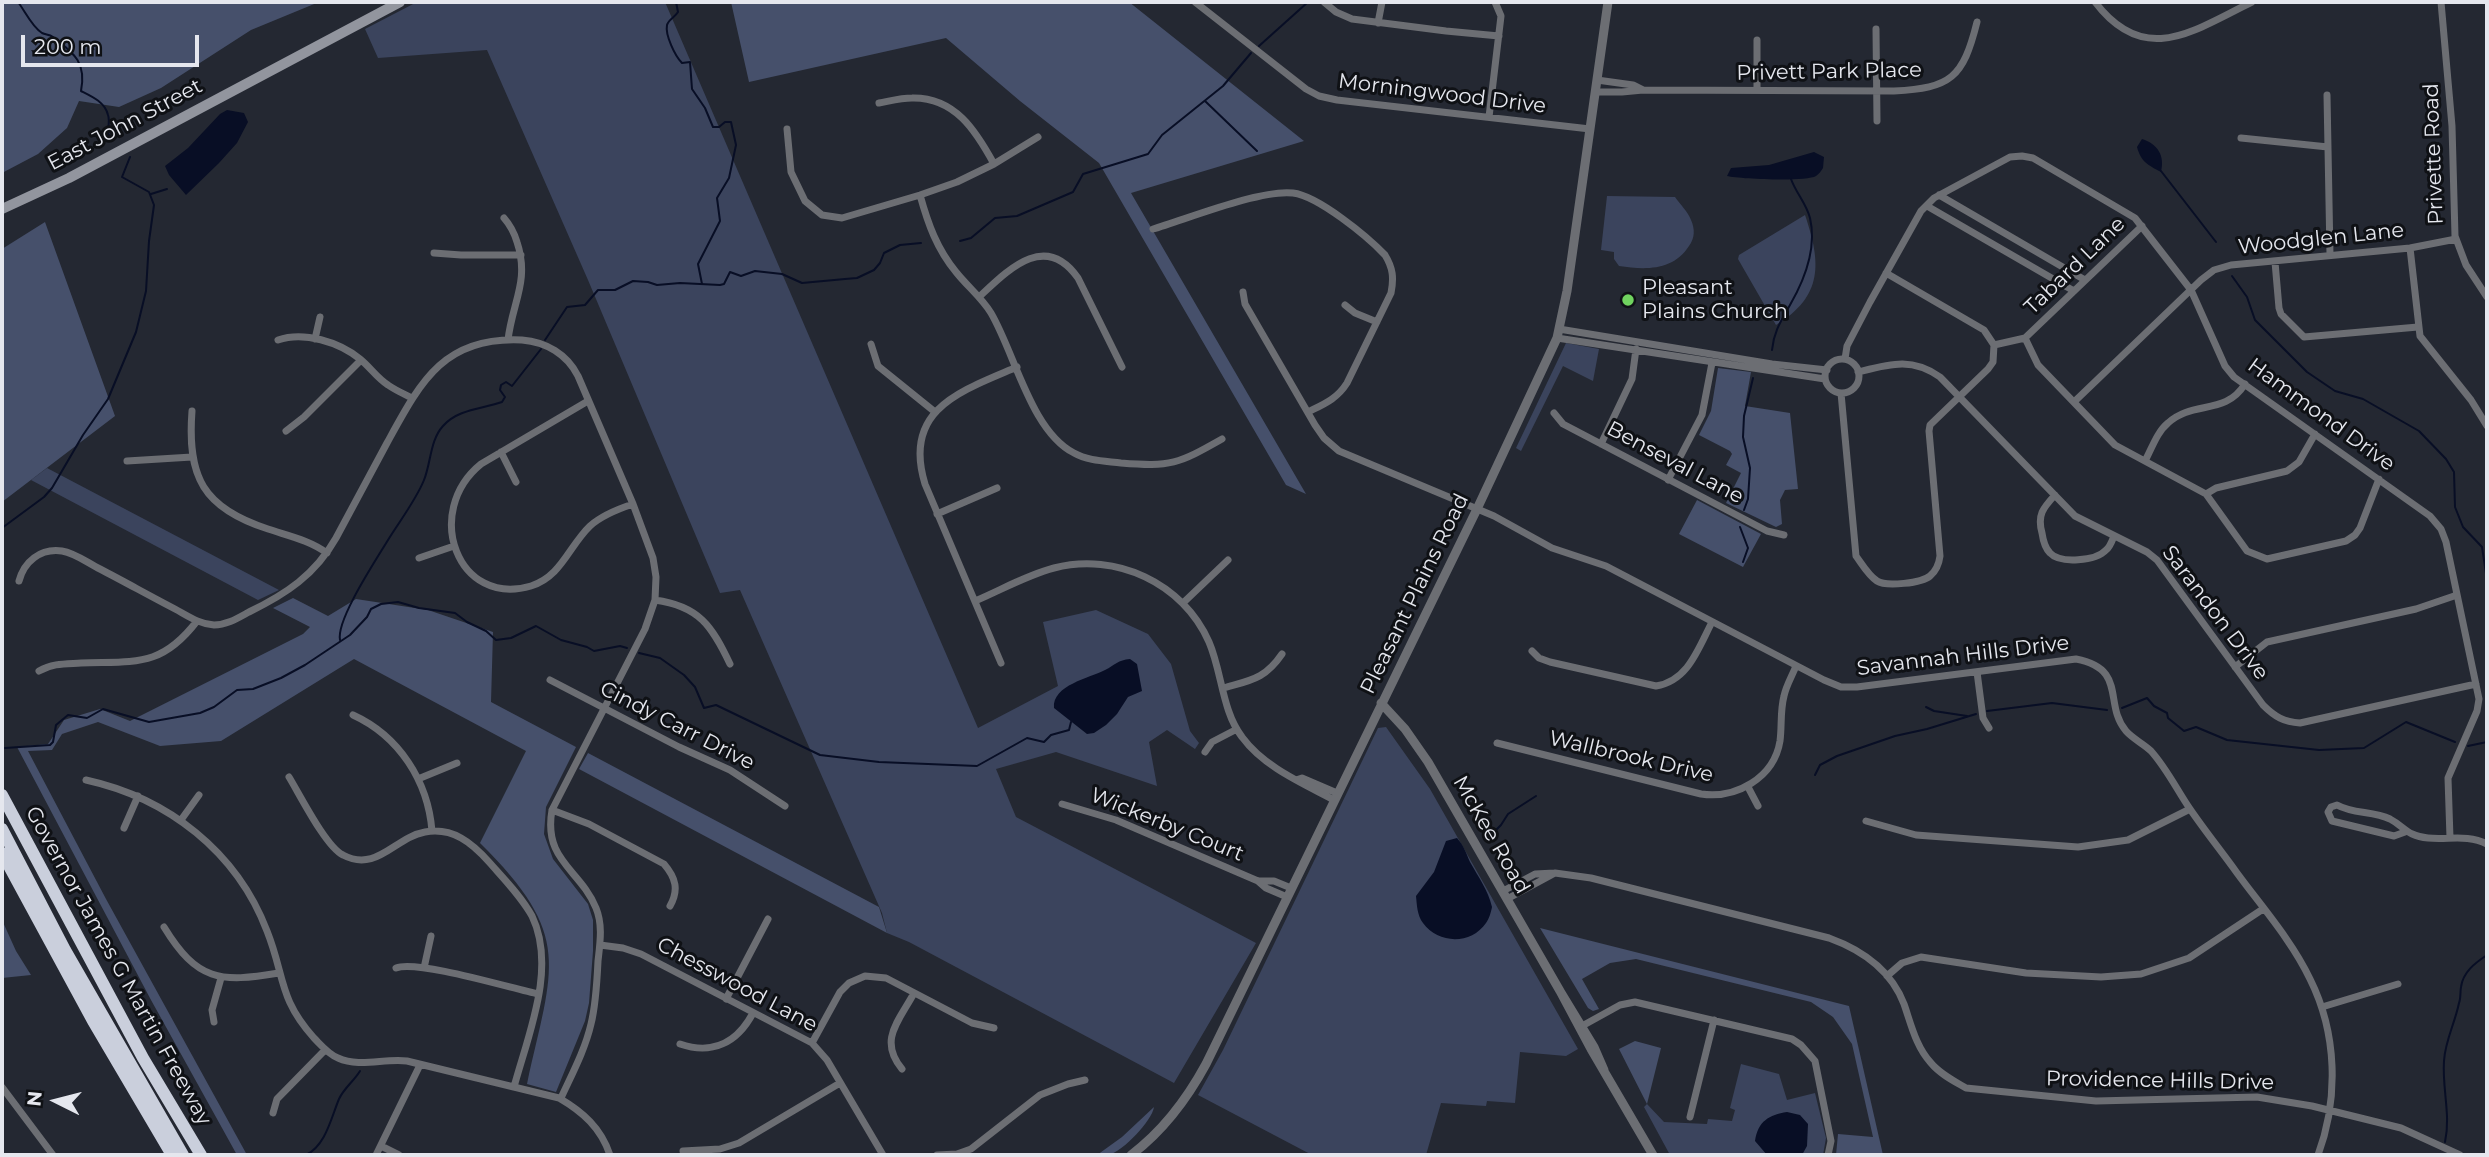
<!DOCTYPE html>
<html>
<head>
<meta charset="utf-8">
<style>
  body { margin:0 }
  #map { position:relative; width:2489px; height:1157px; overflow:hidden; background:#242832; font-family:Montserrat,sans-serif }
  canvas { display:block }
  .frame { position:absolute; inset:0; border:4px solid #e5e7ee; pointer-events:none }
  .north { position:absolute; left:21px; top:1066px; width:70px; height:70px; -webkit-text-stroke:5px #0f1115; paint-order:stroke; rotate:276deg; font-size:19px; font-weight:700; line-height:28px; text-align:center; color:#e5e7ee }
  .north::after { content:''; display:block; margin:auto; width:24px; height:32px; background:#e5e7ee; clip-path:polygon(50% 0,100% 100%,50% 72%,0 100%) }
  .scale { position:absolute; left:21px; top:35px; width:178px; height:32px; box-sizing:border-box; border:4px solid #e5e7ee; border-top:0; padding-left:9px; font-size:21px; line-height:24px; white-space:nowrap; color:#e5e7ee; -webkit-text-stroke:5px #0f1115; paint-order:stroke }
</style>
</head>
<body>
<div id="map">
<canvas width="2489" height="1157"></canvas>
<div class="frame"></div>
<div class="north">N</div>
<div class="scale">200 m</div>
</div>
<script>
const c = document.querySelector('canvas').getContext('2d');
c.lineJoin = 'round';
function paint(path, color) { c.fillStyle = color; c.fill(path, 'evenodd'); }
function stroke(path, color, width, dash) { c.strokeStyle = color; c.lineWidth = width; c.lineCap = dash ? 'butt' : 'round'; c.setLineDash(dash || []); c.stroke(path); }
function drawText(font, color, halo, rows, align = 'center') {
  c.font = font + ' Montserrat,sans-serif'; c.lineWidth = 6; c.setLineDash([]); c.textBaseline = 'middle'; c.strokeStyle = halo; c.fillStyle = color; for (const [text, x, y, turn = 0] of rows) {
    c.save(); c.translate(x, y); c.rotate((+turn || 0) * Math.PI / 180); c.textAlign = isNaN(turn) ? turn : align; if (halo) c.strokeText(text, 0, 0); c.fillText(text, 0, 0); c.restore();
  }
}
paint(new Path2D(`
  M417,2h248l313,726 80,-42 -15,-64 53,-12 52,24 23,30 19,67 9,12 -4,6 -28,-19 -18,12 8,44 -101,-34 -60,17 20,48 240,126 -82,140 -265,-141 -22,-9 -5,-20 -142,-323 -20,3 -132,-313 -101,-230 -109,8 -13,-29z
  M1607,196l68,1c5,7 13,15 16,23 4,9 4,18 -2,26 -16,25 -44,24 -70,20l-5,-7v-7l-13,-2z
  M1805,215c16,47 19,81 -29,110l-38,-66 1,-4z
  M1566,343l33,6 -6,32 -30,-15 -42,85 -5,-3z
  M47,468l232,122 -21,10 -227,-120z
  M1386,727l44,62 148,260 -12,7 -46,-4 -5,51 -28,-2 -1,5 -45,-3 -15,52h-114l-114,-60 25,-45 155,-322z
  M1741,1064l38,10 8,26 28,-7 11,45 -3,17h-153l-26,-48 3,-3 17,18 43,2 1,-5 24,2 3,-11 -5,-2z`), '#3b445d');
paint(new Path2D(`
  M2,2h317l-68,28 -90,58 -42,19 -40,-6 -12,27 -29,26 -36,19z
  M731,2h398l175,139 -173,52 175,301 -20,-9 -187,-322 -79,-62 -74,-63 -197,44z
  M45,222l70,194 -113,86v-253z
  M1718,368l33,4 -6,34 45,7 8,76 -13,1 -5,10 2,24 -6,3 -50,-24 15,-30 -15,-8 6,-11 -2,-3 -31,-16 12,-24z
  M1697,500l64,34 -18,33 -64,-33z
  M293,598l35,18 28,-17 72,11 65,22 -2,70 85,45 -30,60 -2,27 9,25 35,45 5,16v31l-4,52 -4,18 -29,71 -29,-8c26,-118 47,-148 -47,-241l46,-92 -172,-92 -133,82 -61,5 -62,-24 -36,12 -10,16 -24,1 78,148 141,256h-10l-86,-155 -134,-253 31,-3 16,-24 36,-11 30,12 173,-87 7,-7 -37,-19z
  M588,753l291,154 8,26 -308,-164z
  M2,920l14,31 15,24 -29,3z
  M1540,928l309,78 34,149h-47l2,-21 35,3 -21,-93 -19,-27 -22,-15 -175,-43 -26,4 -28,16 17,30 -6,2 -5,-3z
  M1635,1041l26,7 -14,56 -28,-55z
  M1154,1107c-2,14 -31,44 -45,48 -4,1 -8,0 -12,0l25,-18z`), '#46506b');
paint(new Path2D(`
  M227,110l17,3 4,9 -11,21 -18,20 -33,32 -17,-20 -4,-9 23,-18 32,-34z
  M2142,139c16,5 23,17 19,33 -13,-7 -20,-10 -24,-25z
  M1814,152l10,5 -1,11c-2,3 -4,6 -7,8 -10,6 -76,3 -89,0l4,-8 38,-3z
  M1130,659l7,5 5,27 -14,6 -11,17 -11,11 -12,8 -7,1 -33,-26c-2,-23 36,-30 51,-38 10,-5 13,-10 25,-11z
  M1457,838c7,8 9,15 13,24 9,16 18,28 22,45 -1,5 -3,12 -6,16 -15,22 -48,21 -63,0 -6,-8 -6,-18 -7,-27l18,-24 12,-31z
  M1787,1112l13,3 8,9 -1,22 -5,9h-35l-12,-14c3,-20 14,-26 32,-29z`), '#080e25');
stroke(new Path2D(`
  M18,2c7,9 14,25 24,31 4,2 7,1 11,4 19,15 34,24 28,54 10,5 24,11 27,24 2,5 0,13 0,19l3,3
  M676,2l2,10c-3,5 -10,8 -11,13 -2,10 8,31 15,38l8,-1 2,27 13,19 8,19h6l6,-5h6l5,23 -7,33 -12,20 3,23 -22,43 4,20
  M1259,46l49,-44
  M1205,101l52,50
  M2161,171l55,71
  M151,194l16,-5
  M960,241l11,-3 24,-20 22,-2 56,-24 10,-18 65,-20 14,-19 61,-49 28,-33
  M2232,276l15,21 8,23 52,52 28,19 28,8 56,32 27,28 8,13 1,35 8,20 19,20 5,33
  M545,340l22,-33 18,-2 13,-15h17l18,-9 15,1 9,3 23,-2 40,2 4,-1 6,-12 11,4 14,-5 27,3 20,9 43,-4 12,-1 17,-8 6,-7 4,-10 16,-8 21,-2
  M1772,350c2,-19 9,-29 18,-45 15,-26 27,-57 20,-87 -4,-15 -14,-25 -19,-39
  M1744,510l4,-11 2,-31 -7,-31 1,-21 9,-38
  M1740,527l8,21 -5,14
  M2,528l42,-31 8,-9 31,-53 25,-36 28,-67 10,-41 3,-50 5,-36 -5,-13 -27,-15 8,-20
  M340,640c-4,-20 36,-80 48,-100 11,-18 28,-40 36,-60 7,-17 6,-40 19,-54 15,-17 39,-17 59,-24l3,-5 -5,-7 1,-5 5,-3 6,4 29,-37
  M639,653l21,5 24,17 11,12 9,21 12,-3 104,50 59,7 98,4 50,-28 17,4 7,-7 18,-5 2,-8
  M1926,707l8,4 33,5
  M2122,708l25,-10 7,8 13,7 1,5 16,13 12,-4 31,13 92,10 45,-2 42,-26 49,20
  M1987,711l65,-8 55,7
  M2468,746l19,-4
  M5,748l45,-3 3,-3 3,-17 12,-10 19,3 16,-9 46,13 51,-9 14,-6 23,-17 16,-1 28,-11 24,-13 45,-30 17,-18 4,-8 10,-5 17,-2 21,6 36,5 12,9 19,9 10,9 15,-2 25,-12 25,14 26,7 7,4 26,-5 7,2
  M1815,775l5,-10 17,-9 58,-20 32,-7 49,-15
  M1492,834l9,-9 7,-11 28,-18
  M2445,1142c6,-27 -3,-53 -1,-81 1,-20 11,-38 15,-58 2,-5 1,-11 2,-16 2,-15 14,-24 26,-32
  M306,1155c20,-10 25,-37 33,-56 5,-11 15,-18 21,-28`), '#080e25', 2);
stroke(new Path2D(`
  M1195,2l111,87 13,7 18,4 253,29
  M1324,2l12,10 16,7 94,12 53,5
  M2095,2c50,66 99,28 157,0
  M2441,2l11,124 3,110 11,29 21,32
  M1378,23l4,-21
  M1876,29l1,92
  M1643,90l251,1c57,-3 69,-13 83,-69
  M1757,90v-50
  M1596,92h26l21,-2 -10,-5 -36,-5
  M2327,95l3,160
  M879,103c11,-2 22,-5 33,-5 43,-1 64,33 82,66
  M1489,117l12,-101 -6,-14
  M787,129l4,43 14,29 17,14 20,3 78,-23 37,-13 37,-18 44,-27
  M2241,138l87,9
  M920,195c8,29 17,54 36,77 11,14 26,26 35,41 24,41 40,118 83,140 14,8 31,8 47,10 50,4 57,1 101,-24
  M1939,195l146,85
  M1927,206l147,85
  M504,218c7,8 10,14 13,24 13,39 -5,61 -9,98
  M1153,229c34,-10 108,-40 140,-36 25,3 74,43 92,62 8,13 9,23 6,38l-44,90c-10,16 -23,21 -39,29
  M2410,248l10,88 51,64 16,26
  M434,253l27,2h60
  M2275,262l4,46 2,6 23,23 114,-10
  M1243,292l2,12 70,121 9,13 15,13 155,65 58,32 54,18 218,114 17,7h16l219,-28c52,10 27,45 50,72 7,8 18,13 25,20 16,18 26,39 39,58 15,22 32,43 47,64 25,34 55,68 73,106 27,54 29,119 8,176
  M979,297c29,-27 66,-66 99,-19l44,89
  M1345,305l10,8 22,9
  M1559,329l213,35 55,6
  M1557,338l268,41
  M2025,338l13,27 77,80 91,49 41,57 20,8 79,-18 9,-6 5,-7 19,-49
  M315,339l5,-22
  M278,340c26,-9 61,2 82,19 10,8 17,19 28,26 7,5 16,9 24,13
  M871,344l7,22 57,46
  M1994,345l31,-7 117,-112
  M1845,359l2,-13 23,-44 51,-91 13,-13 76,-41 12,-1 11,2 102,60 56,72 34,76 9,11 196,139 11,13 5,13 33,157 -2,12 -29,67 2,60
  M1825 376a17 17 0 1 1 34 0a17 17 0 1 1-34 0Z
  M1858,372c32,-8 54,-15 82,5l135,139 72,36 10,8 106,145c12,12 21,17 37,18l176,-39
  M1841,393l15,163c6,8 12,19 21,25 9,6 45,2 53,-5 6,-5 9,-12 10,-20l-11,-125 1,-6 58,-56 5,-7 1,-17 -10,-15 -98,-57
  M588,401l-107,63c-59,48 -23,144 50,122 30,-9 38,-40 59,-60 12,-11 28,-17 43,-22
  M2074,402l127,-122 13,-10 17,-5 179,-17 46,-9
  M192,411c-5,66 11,97 76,118 21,7 41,11 59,24
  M1554,413l9,11 204,107 17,4
  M286,431l18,-14 57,-57
  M1601,444l31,-65 4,-30
  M501,452l15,30
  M127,461l65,-4
  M2145,461c7,-13 12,-29 23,-38 25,-23 57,-7 77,-39
  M1668,480l34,-65 10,-52
  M2206,494l10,-6 71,-17 12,-9 16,-28
  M2055,495c-12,13 -18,20 -13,38 1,7 3,15 8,20 10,11 46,8 56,-3 4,-3 6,-9 8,-14
  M937,514l60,-26
  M419,558l35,-12
  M19,581c5,-19 21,-33 43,-30 13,2 26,12 38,18 25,13 50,27 75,40 13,7 24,15 39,16 13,0 24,-7 35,-13 37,-18 66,-37 87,-74 17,-32 34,-63 51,-95 33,-60 56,-107 135,-103 24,2 45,14 56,36l55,128 20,54 3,19 -1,23 -10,29 -93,181c-9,51 28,59 44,98 7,17 4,35 2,53 -1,21 -2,43 -7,63 -6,26 -19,50 -30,74
  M655,600c44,6 57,26 75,64
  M975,601c26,-11 52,-26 79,-33 62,-16 129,15 155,74 13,30 13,69 33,95 22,30 60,46 92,63
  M1183,603l45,-43
  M1532,651l7,7 11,4 106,24c32,-5 42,-37 56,-64
  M1001,663l-76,-179c-23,-75 36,-93 92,-117
  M2235,667l32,-25 149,-33 41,-14
  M39,671c14,-8 27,-7 42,-8 54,-2 80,5 116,-42
  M1977,672l6,46 6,10
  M550,680l129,67 51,23 55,36
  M1224,688c27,-8 41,-9 58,-34
  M353,715c46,21 75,66 79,116
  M1497,743l204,51c35,5 73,-16 79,-53 2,-15 0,-30 4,-45 2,-10 8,-20 12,-30
  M1205,752l7,-10 25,-13
  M289,777c11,18 37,70 54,78 34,18 52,-18 82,-23 28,-5 47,11 64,30 15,17 32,34 43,54 25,52 -4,119 -18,171
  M418,779l39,-16
  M86,780c82,18 151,72 181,151 18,45 11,67 47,107 7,7 14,16 24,20 22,10 46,0 69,3l152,37c24,14 42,30 51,57
  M1296,780l6,-2 35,15
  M1748,787l10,19
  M1062,804l54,16 142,61 8,7 21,9
  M552,810l37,14 75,40c12,14 15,26 6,42
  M181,820l18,-25
  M1866,821l50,14 162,12 50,-7 62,-31
  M124,828l14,-32
  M2405,832l-11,4 -62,-15 -4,-9 3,-5 6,-2c16,9 36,6 53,14 15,8 17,17 38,19 21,2 39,-4 59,6
  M1555,873l36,5 238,60c33,12 62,32 75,66 7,20 12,43 27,59 9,11 23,18 35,25l130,13 161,-4 55,9 89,22 59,27
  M1259,881h15l17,7
  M1503,891l32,-17 20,-1 -48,26
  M164,927c33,54 56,56 115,46
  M600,945l23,3 18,6 171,89 15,17 56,95
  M396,968c22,-8 114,20 142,26
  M424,968l7,-32
  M1887,976l15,-13 19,-6 105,16 75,4 40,-3 48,-16 74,-49
  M726,999l42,-80
  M2322,1007l76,-23
  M214,1022l-2,-12 9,-32
  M1582,1026l38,-21 15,-3 157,37 9,6 14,16 16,80 -3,14
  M812,1043l28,-51 9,-9 16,-7 21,2 86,45 22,5
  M680,1044c32,11 57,-1 73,-31
  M902,1069c-24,-29 -3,-48 12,-76
  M2,1087l51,68
  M273,1113l4,-14 48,-49
  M1690,1117l24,-97
  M381,1146l18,9
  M683,1151l37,-2 19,-6 101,-60
  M376,1155l44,-90
  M937,1155l20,-1 14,-5 69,-54 28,-11 17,-4`), '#6c6e73', 7);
stroke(new Path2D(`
  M1381,703l24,26 23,33 132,229
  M1604,1070l-10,-23 -34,-56 31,58 62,106
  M1131,1155c32,-24 56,-56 75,-91l271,-555 80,-171 10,-47 41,-289`), '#6c6e73', 9);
stroke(new Path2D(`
  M2,209l67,-31 331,-176`), '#92959e', 10);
stroke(new Path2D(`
  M2,795l141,263 58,97
  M2,829l63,121 118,205
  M2,853l91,168 79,134`), '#cacfdc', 12);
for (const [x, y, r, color] of [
  [1628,300,7,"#70d35f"]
]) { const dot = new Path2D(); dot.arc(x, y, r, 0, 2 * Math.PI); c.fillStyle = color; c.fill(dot); stroke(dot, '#0f1115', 2.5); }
drawText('21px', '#e5e7ee', '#0f1115', [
  ["Privett Park Place",1829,72,-1],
  ["Morningwood Drive",1442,94,7],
  ["East John Street",125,125,-28],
  ["Privette Road",2434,154,-92],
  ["Woodglen Lane",2321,239,-6],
  ["Tabard Lane",2075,266,-44],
  ["Hammond Drive",2321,415,36],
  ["Benseval Lane",1675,463,28],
  ["Pleasant Plains Road",1415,594,-64],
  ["Sarandon Drive",2215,613,53],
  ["Savannah Hills Drive",1963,656,-7],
  ["Cindy Carr Drive",677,726,27],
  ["Wallbrook Drive",1631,757,13],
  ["Wickerby Court",1167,825,22],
  ["McKee Road",1491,835,60],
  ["Governor James G Martin Freeway",118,966,61],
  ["Chesswood Lane",737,985,28],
  ["Providence Hills Drive",2160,1081,1]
]);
drawText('21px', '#e5e7ee', '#0f1115', [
  ["Pleasant",1642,288],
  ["Plains Church",1642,312]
], 'left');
</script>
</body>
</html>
